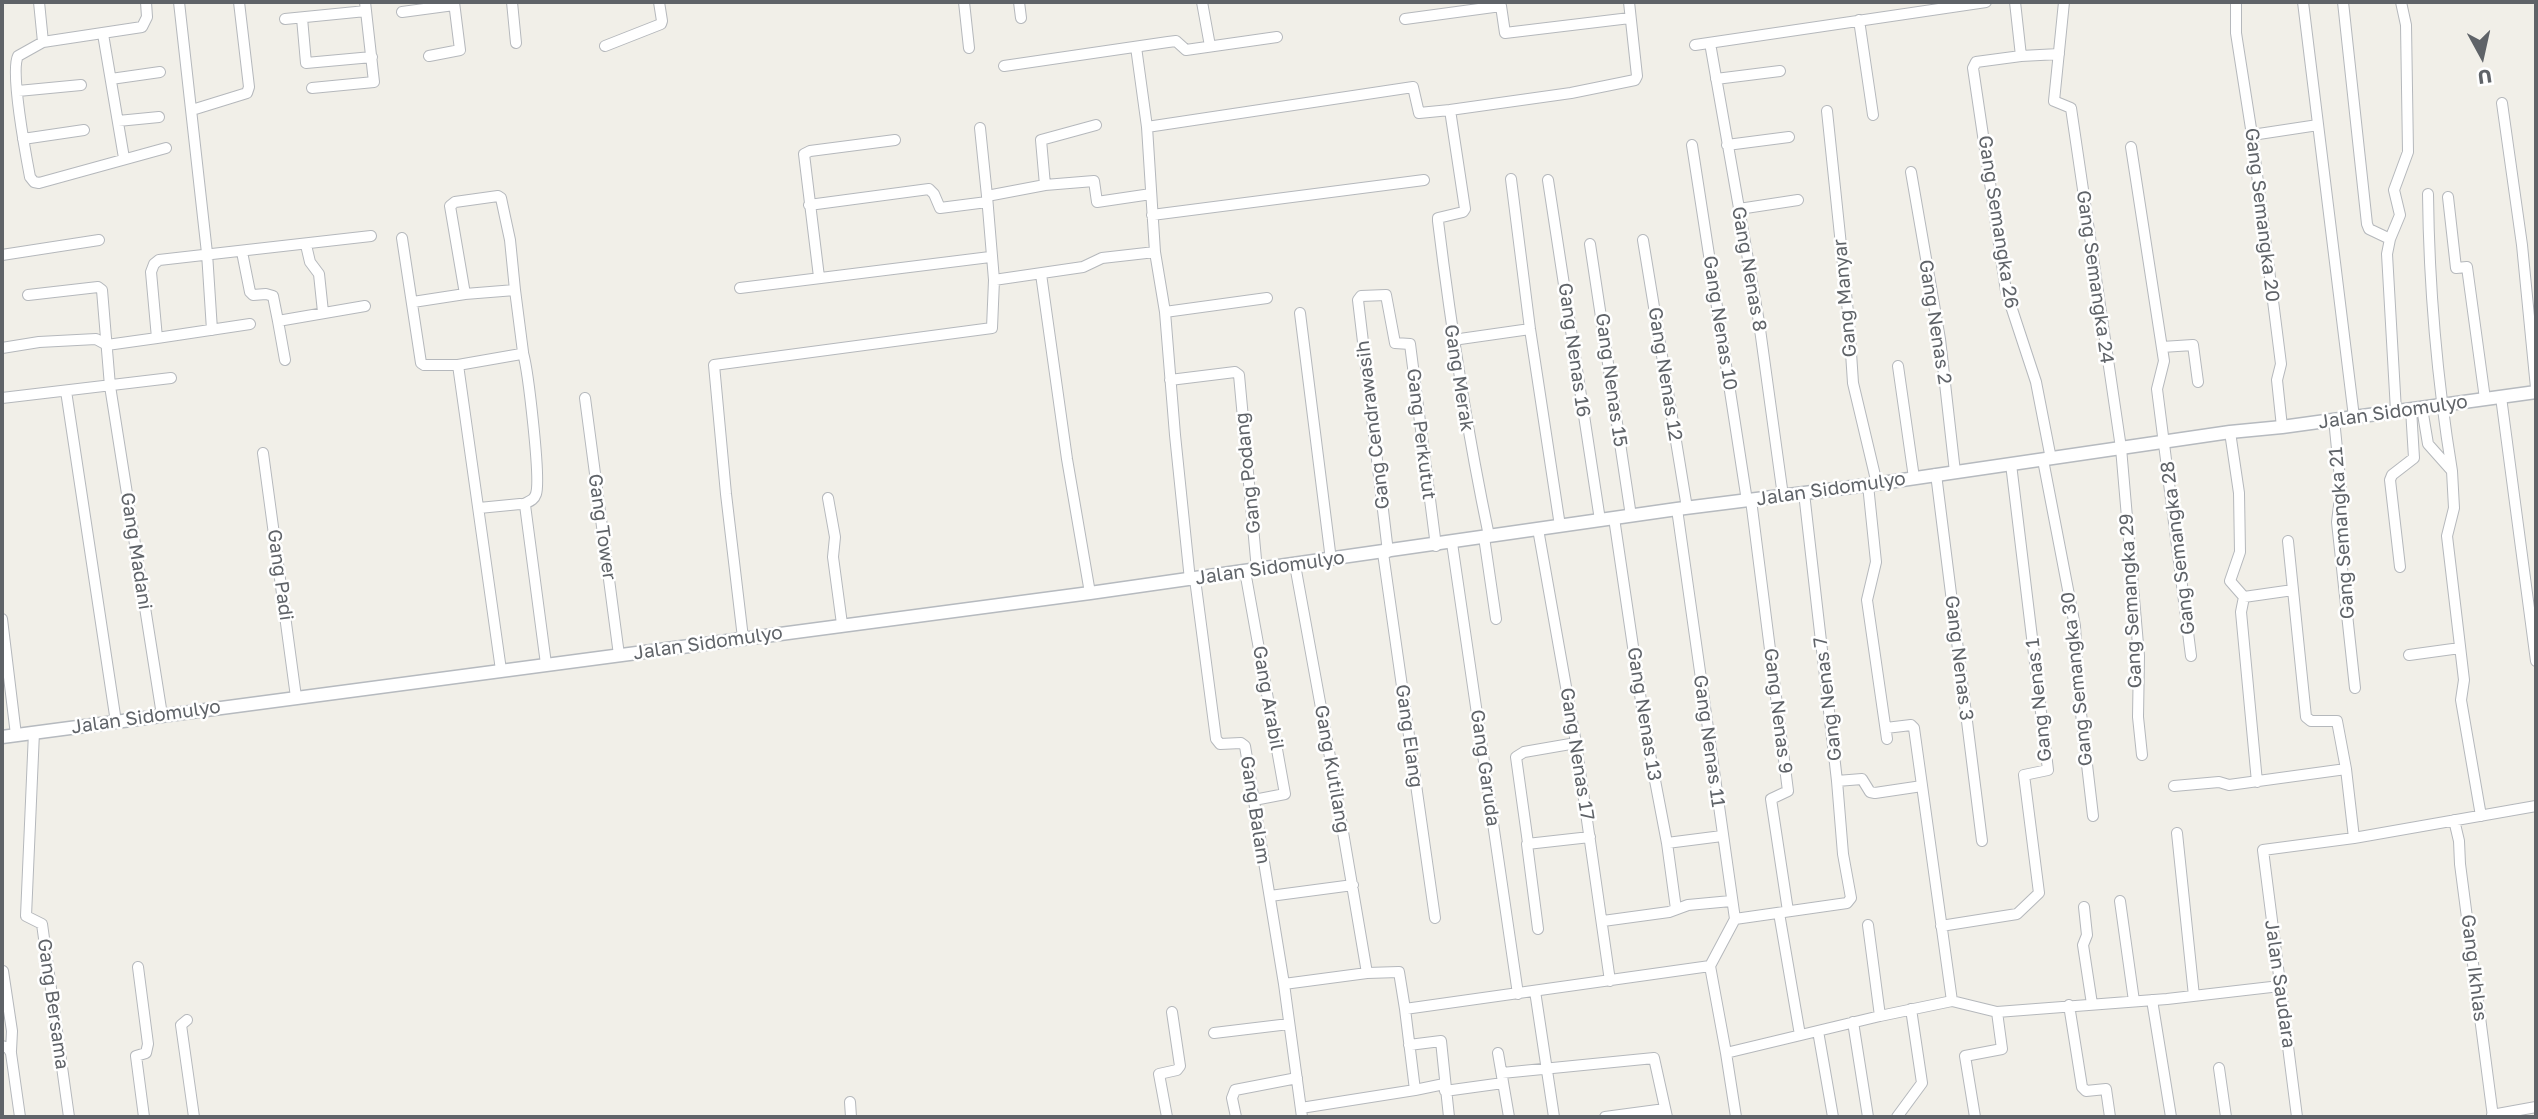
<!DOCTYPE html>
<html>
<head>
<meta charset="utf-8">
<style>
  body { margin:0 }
  #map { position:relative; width:2538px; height:1119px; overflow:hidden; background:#f1efe8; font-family:"Golos Text",sans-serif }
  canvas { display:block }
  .frame { position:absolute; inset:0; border:4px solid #5f6368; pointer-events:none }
  .north { position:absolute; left:2447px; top:21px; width:70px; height:70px; -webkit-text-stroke:5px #fff; paint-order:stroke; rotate:172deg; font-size:19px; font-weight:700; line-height:28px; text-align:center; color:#5f6368 }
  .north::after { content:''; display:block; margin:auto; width:24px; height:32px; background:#5f6368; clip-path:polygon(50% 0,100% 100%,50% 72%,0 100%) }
</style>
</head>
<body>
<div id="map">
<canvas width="2538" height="1119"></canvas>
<div class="frame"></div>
<div class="north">U</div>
</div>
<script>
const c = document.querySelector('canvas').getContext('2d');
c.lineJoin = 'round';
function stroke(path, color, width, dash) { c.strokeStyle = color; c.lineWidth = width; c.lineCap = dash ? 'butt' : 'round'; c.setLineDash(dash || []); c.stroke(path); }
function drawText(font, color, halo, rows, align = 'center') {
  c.font = font + ' "Golos Text",sans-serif'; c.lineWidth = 5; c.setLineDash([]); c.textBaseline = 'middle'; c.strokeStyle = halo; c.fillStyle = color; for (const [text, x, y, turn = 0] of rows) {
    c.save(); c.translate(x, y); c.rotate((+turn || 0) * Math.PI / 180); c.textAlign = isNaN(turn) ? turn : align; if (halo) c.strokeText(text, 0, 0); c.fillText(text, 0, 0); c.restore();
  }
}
const street = new Path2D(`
  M39,2l4,40
  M146,2l1,15 -5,10 -99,15 -25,14c-8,15 8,100 12,121l4,5 5,1 127,-35
  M179,2l28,251 5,77
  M512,2l4,41
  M964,2l5,46
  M1019,2l2,16
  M1202,2l8,44
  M2015,2l6,54 -45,6 -3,6 33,223 30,91 15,77
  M2064,2l-10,99 17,7 50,340 18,208 -1,61 4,38
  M2303,2l51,415
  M2343,2l24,222 2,5 21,10
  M2236,3v30l16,102 29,229 -4,16 5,47
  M402,12l52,-7
  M302,18l4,45 66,-6
  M285,19l81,-8
  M1405,19l96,-13 4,27 125,-15
  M1859,20l14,95
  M103,34l21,124
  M1710,43l49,279 24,174
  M1695,45l291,-43
  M605,46l56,-22 1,-3 -3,-19
  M1136,47l11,80 8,125 10,60 10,123 15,145
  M429,56l31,-6 -6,-48
  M2021,56l38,-2
  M1004,66l164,-24 8,-1 10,9 91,-13
  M111,79l49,-7
  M1716,79l64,-8
  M312,88l62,-6 -9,-80
  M18,91l63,-6
  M2502,103l20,142 14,143
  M192,110l55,-17 2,-6 -10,-85
  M1827,111l22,211 4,61 24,101
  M118,121l41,-4
  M1147,127l266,-40 6,26 31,-3
  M980,128l7,68
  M2252,135l66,-10
  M23,139l61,-9
  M1692,145l55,356
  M1727,145l62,-8
  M2131,147l33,214 -7,28 34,267
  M1911,172l29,167 15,133
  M1511,179l19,150 30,197
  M1548,180l52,340
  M1045,185l49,-4 3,21 54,-8
  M2428,194c1,92 9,185 24,277
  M2448,197l8,71 11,-1 18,132
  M809,205l120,-16 5,5 6,14 47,-6
  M1739,209l59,-9
  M1152,215l272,-35
  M402,238l19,125 3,2h34l63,-11 2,-2 -8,-62 -50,4 -15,-88 5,-4 43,-6 3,2 9,42 5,50
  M1643,240l44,268
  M1590,244l41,272
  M306,245l4,17 9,12 4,38
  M242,252l8,40 3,3 13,-1 7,2 5,25 87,-15
  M2,255l97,-15
  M1041,274l26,185 23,134
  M819,277l-15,-123 6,-3 85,-11
  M994,280l89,-13 19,-9 53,-6
  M740,288l250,-31
  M28,295l70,-8 4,3 8,96 52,329
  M413,302l52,-8
  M1165,312l102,-14
  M1300,313l31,247
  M278,321l7,39
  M157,338l93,-14
  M1453,340l77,-11
  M2162,347l31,-2 5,37
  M2,348l37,-6 57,-3 11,6 50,-7 -6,-66 3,-8 5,-4 212,-24
  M523,353c5,17 18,126 13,141 -2,6 -6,7 -12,10
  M458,365l43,305
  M1898,366l16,112
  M1170,380l65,-8 4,3 18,195
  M66,391l50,331
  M2501,397l35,264
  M2,398l169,-20
  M585,398l34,257
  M2422,408l6,36 24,27 2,37 -7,28 17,144 -3,20 20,116
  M2396,411l-9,-157 3,-15 10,-24 -6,-25 14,-38 -2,-127 -5,-23
  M2334,419l7,70 -4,33 18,166
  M2230,432l9,61 1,59 -10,29 14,16 49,-7 13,127 5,4h26l9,48 8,69
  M263,453l33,244
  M2043,460l32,166 4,70 14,120
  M1936,474l46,367
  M1868,485l8,77 -9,38 20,139
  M828,498l7,39 -2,20 9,67
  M1751,500l37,291 -17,8 17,112
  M479,508l41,-4 5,1 21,159
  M1677,509l58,410 -25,47
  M1614,518l31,210 22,115 9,66
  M1538,529l38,214 34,238
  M1489,536c-22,-105 -38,-209 -51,-315v-3l25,-6 2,-3 -15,-99 121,-17 64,-13 2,-4 -8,-74
  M1484,537l12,82
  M2288,541l5,49
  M1452,543l66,451
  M1388,552l-30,-252 3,-4 25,-1 9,48 15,1 26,202
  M1383,553l52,365
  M1295,565l39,214 33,194
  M2400,567l-10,-87 2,-5 22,-17 -3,-49
  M1245,571l40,223 -31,6
  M1195,579l21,160 4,5 21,-1 4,3 39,238
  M2244,597l-3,15 16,170
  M2,619l14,116
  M743,638l-17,-144 -12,-129 278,-37 2,-48 -7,-84 58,-11 -4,-45 55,-15
  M2409,655l51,-7
  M1886,728l25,-3 3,3 38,273
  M34,732l-8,184 16,8 27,193
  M1837,781l25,-2 8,13 5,1 47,-7
  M2174,786l45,-4 10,3 117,-16
  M2454,820l5,21 1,23 33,253
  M2177,833l17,163
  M1528,843l-12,-86 8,-5 52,-9
  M1667,843l55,-7
  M1270,896l83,-11
  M2120,901l14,100
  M2084,907l3,28 -4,10 9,59
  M1779,913l21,122
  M1735,919l112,-16 4,-5 -8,-44 -6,-73 -33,-288
  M1603,921l66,-9 19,-7 43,-4
  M1868,925l12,91
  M1941,926l76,-12 22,-21 -15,-118 24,-5 -37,-306
  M1538,929l-11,-85 63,-7
  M138,967l10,77 -2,9 -10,3 8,61
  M3,971l9,60 -1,20
  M1535,991l19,126
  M2152,1000l19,117
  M2069,1005l13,82 4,4 20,-2 4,28
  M187,1020l-6,5 13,92
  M1853,1022l15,95
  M1818,1031l15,86
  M1214,1033l75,-9
  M1409,1045l32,-4 8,76
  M2,1046l6,2 3,5 9,64
  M1498,1053l11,64
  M1726,1053l10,64
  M2219,1068l7,49
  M1502,1073l152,-15 13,59
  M1415,1090l29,-6
  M1445,1091l58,-8
  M850,1102l1,15
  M1301,1108l114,-18 -10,-81
  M2492,1115l44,-8
  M1167,1117l-8,-43 18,-4 3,-4 -8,-54
  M1236,1117l-4,-19 3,-8 62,-12
  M1302,1117l-18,-133 83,-11 32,-1 6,37 305,-43 16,87 154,-37 72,-15 45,11 170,-13 113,-13
  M1605,1117l60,-8
  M1897,1117l25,-34 -11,-74
  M1975,1117l-10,-61 37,-7 -5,-37
  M2297,1117l-34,-267 91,-12 182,-32`);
const secondary = new Path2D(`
  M2,737l1088,-144 587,-84 191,-24 362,-53 52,-5 254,-35`);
stroke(street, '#b5b8bc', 12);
stroke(secondary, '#b6babf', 15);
stroke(street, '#fff', 10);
stroke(secondary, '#fff', 12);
drawText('19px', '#5f6368', '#fff', [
  ["Gang Semangka 20",2262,215,83],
  ["Gang Semangka 26",1998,222,81],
  ["Gang Nenas 8",1749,269,80],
  ["Gang Semangka 24",2095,277,82],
  ["Gang Manyar",1845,298,-95],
  ["Gang Nenas 2",1935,322,81],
  ["Gang Nenas 10",1720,323,81],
  ["Gang Nenas 16",1574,350,82],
  ["Gang Nenas 12",1665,374,81],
  ["Gang Merak",1459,378,81],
  ["Gang Nenas 15",1611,380,82],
  ["Jalan Sidomulyo",2393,412,-8],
  ["Gang Cendrawasih",1373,425,-97],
  ["Gang Perkutut",1421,434,83],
  ["Gang Podang",1248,473,-96],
  ["Jalan Sidomulyo",1831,489,-8],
  ["Gang Tower",602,527,82],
  ["Gang Semangka 21",2342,533,-94],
  ["Gang Semangka 28",2178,548,-97],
  ["Gang Madani",136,551,81],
  ["Jalan Sidomulyo",1270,568,-8],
  ["Gang Padi",280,575,82],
  ["Gang Semangka 29",2131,601,-93],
  ["Jalan Sidomulyo",708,643,-8],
  ["Gang Nenas 3",1959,658,83],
  ["Gang Semangka 30",2077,679,-96],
  ["Gang Arabil",1268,698,80],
  ["Gang Nenas 7",1828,699,-97],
  ["Gang Nenas 1",2039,700,-96],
  ["Gang Nenas 9",1778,711,83],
  ["Gang Nenas 13",1644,714,81],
  ["Jalan Sidomulyo",146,717,-8],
  ["Gang Elang",1409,736,82],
  ["Gang Nenas 11",1709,741,82],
  ["Gang Nenas 17",1577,754,81],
  ["Gang Garuda",1485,768,82],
  ["Gang Kutilang",1332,769,80],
  ["Gang Balam",1255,810,81],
  ["Gang Ikhlas",2474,968,83],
  ["Jalan Saudara",2280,984,82],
  ["Gang Bersama",53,1004,82]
]);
</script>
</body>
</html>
